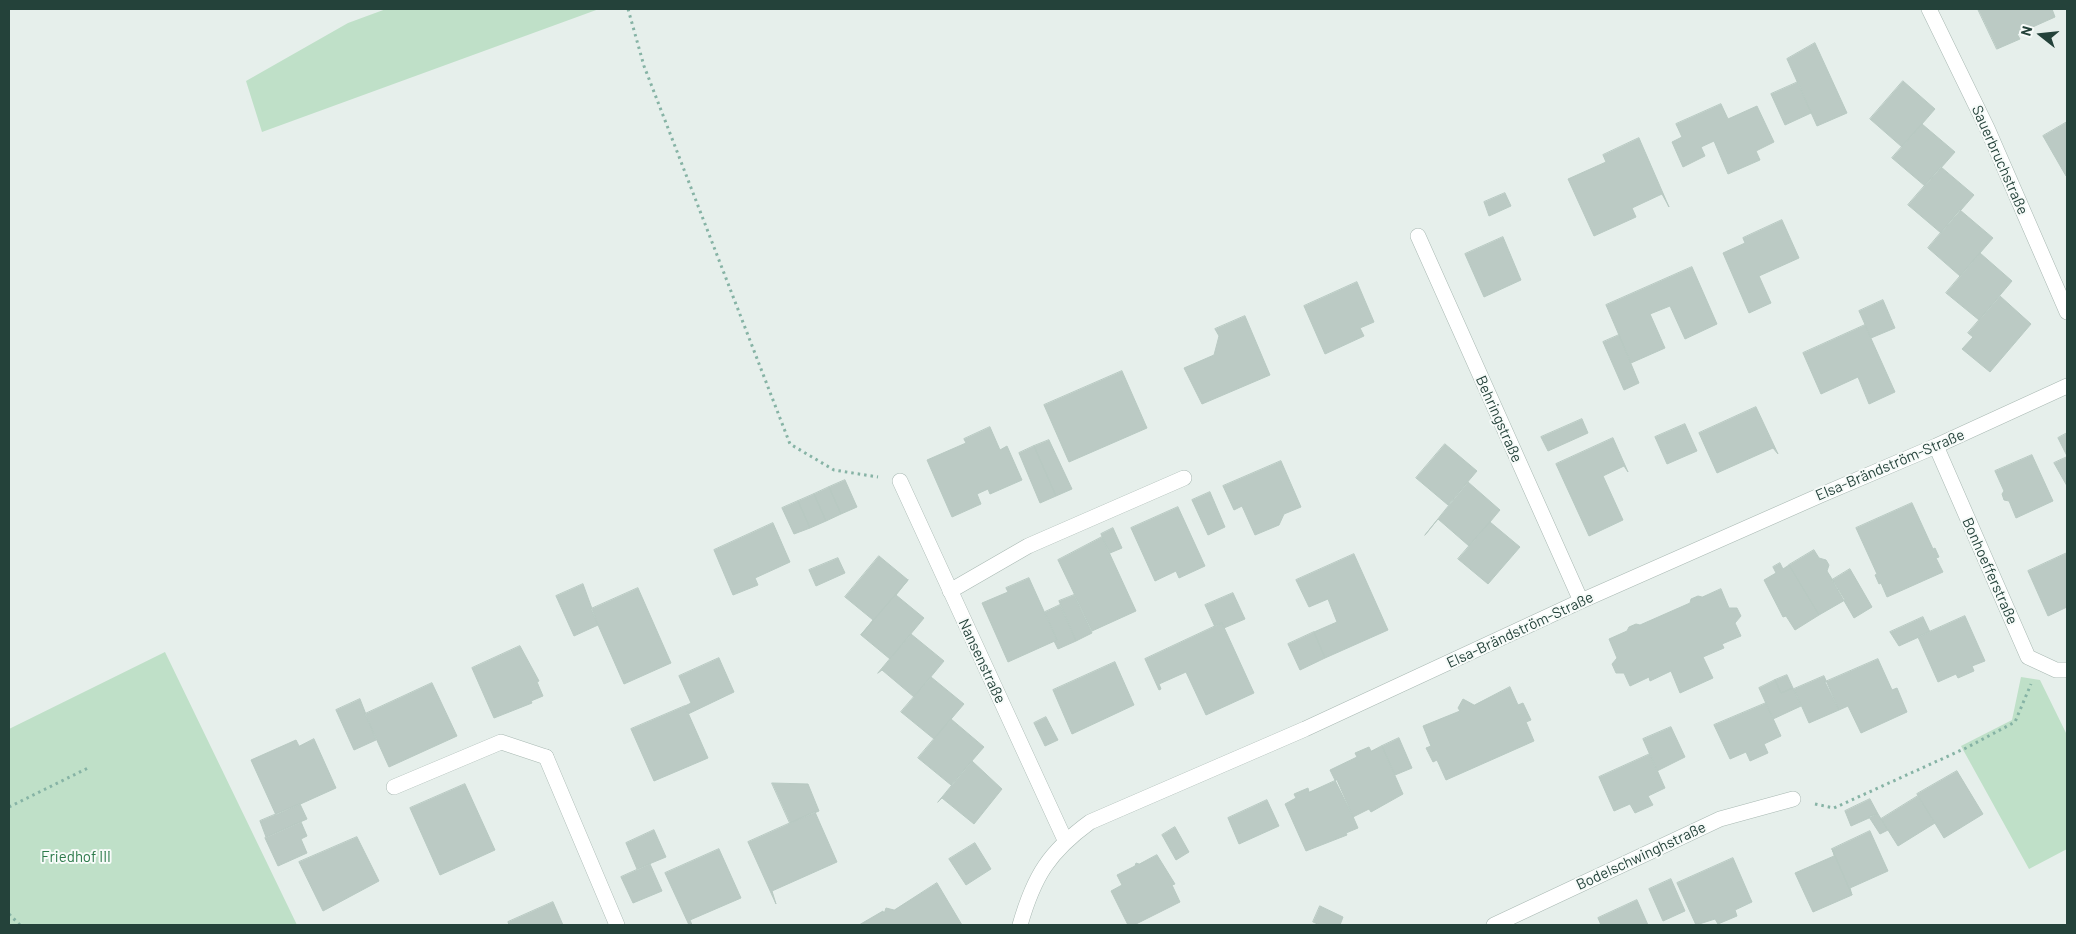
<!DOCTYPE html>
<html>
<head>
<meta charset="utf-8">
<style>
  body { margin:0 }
  #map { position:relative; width:2076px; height:934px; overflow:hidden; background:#e6efeb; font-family:Barlow,sans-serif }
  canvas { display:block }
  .frame { position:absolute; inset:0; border:10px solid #24423a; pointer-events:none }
  .north { position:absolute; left:2016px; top:10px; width:50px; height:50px; -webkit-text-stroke:4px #f7fbf9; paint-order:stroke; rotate:286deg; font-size:14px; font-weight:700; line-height:20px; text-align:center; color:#24423a }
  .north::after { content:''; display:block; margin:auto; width:18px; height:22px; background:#24423a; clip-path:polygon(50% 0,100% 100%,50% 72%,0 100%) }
</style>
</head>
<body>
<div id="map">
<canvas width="2076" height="934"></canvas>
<div class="frame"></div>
<div class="north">N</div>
</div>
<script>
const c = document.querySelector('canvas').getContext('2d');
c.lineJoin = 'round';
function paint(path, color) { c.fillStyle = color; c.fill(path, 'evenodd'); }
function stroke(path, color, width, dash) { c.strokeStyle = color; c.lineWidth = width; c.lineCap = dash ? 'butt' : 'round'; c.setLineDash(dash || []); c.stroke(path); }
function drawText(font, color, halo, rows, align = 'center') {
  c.font = font + ' Barlow,sans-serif'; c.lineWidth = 4; c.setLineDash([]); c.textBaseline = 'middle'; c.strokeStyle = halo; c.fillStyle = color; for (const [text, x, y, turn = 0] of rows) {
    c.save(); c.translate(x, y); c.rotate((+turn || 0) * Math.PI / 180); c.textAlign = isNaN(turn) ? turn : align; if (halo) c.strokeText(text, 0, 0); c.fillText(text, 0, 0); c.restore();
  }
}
paint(new Path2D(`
  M386,9h213l-337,123 -16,-51 102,-58z
  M165,652l132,273h-288v-196z
  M2021,677l19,3 27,55v114l-38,20 -68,-123 51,-26z`), '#bfe0c8');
const building = new Path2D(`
  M1978,9h74l3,8 -38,17 3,5 -23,10z
  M1815,43l32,70 -30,13 -30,-67z
  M1903,81l32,28 -33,38 -32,-28z
  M1798,82l13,31 -26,12 -14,-31z
  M1721,104l7,15 29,-13 17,36 -18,9 4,9 -32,14 -14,-33 -13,6 4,9 -22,11 -11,-25 10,-5 -6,-13z
  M2067,122v53l-1,1 -23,-40z
  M1922,124l33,28 -30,34 -33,-28z
  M1639,138l30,69 -7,-13 -30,14 4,9 -42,19 -26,-57 38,-17 -3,-7z
  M1941,167l33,28 -33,38 -33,-28z
  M1505,193l6,13 -22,10 -5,-14z
  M1960,210l33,28 -33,38 -32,-28z
  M1782,220l17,38 -40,18 12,27 -22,10 -26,-60 22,-10 -2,-5z
  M1503,237l18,43 -37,17 -19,-43z
  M1980,253l32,28 -33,39 -33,-27z
  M1692,267l25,57 -32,15 -15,-33 -20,8 15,34 -34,15 -25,-58z
  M1357,282l17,40 -14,6 4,8 -39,18 -21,-48z
  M2000,296l31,28 -41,48 -28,-23 11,-12 -5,-4z
  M1883,300l12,28 -24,10 -12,-27z
  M1245,316l25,59 -68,29 -18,-36 30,-13 5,-19 -4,-7z
  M1865,325l30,67 -26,12 -11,-27 -37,17 -18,-41z
  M1619,335l20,48 -15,7 -21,-48z
  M1122,371l25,57 -78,34 -25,-57z
  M1756,407l22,47 -5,-6 -56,25 -18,-40z
  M1582,419l6,14 -40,18 -7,-14z
  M1685,424l12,27 -30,13 -12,-27z
  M990,427l10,23 7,-4 15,34 -32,14 -2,-5 -11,5 4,10 -29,13 -25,-57 39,-17 -2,-4z
  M2067,433v23l-9,-18z
  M1613,438l15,34 -4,-6 -21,10 20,44 -34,16 -33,-72z
  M1049,440l23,49 -16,7 -22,-50z
  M1445,444l32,27 -29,34 -32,-27z
  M1034,446l22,50 -16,7 -21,-50z
  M2032,455l21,46 -37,17 -7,-17 -5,-1 -2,-6 2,-3 -9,-20z
  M2067,457v29l-13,-23z
  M1281,461l20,46 -17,7 -5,11 -24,10 -13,-29 -8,4 -11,-24z
  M845,480l12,27 -16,7 -12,-27z
  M1468,482l32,28 -10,12 -21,24 -31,-27 -13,16z
  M829,487l12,27 -15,7 -12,-27z
  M1210,492l15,35 -17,8 -16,-35z
  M814,494l12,27 -16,7 -12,-27z
  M798,501l12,27 -16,6 -12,-26z
  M1912,503l21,46 2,-1 4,9 -3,1 7,14 -56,25 -6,-14 -2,1 -4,-9 2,-1 -21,-46z
  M1178,507l27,59 -26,12 -3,-7 -21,10 -24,-53z
  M1490,522l30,25 -32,37 -30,-25z
  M773,523l17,39 -35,16 3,7 -25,10 -19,-45z
  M1113,528l9,20 -12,5 -9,-19z
  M1102,537l34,74 -44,20 -34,-71z
  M1814,550l5,8 7,2 3,5 -2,6 18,29 -26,15 -30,-50z
  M2067,553v54l-19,9 -20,-45z
  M1354,554l34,76 -63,28 -11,-26 23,-10 -9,-23 -19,8 -13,-27z
  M879,556l29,24 -47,55 12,-15 -28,-23z
  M838,558l7,15 -29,13 -7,-16z
  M1780,563l3,6 6,-4 30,50 -24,15 -9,-14 -3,1 -19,-37 12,-7 -3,-6z
  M1850,569l22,38 -18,11 -22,-38z
  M1029,578l28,62 -49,22 -26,-59 26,-11 -2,-4z
  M908,580l-12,15 28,23 -34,41 -29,-24z
  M583,584l15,41 -24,11 -18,-40z
  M638,588l33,75 -47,21 -33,-75z
  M1721,589l8,19h8l4,8 -6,7 6,13 -19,8 2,4 -21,9 10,21 -33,15 -9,-22 -21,10 -1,-4 -19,9 -6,-13h-8l-4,-9 5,-6 -8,-19 18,-8 2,-4 7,-3 4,1 50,-22 1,-4 7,-3 4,1z
  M1233,593l12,26 -21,9 -2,-5 -7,4 -10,-22z
  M1074,595l18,38 -16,8 -17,-40z
  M1060,605l16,36 -18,8 -4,-8 3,-1 -12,-28z
  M1965,616l20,45 -13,5 2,5 -16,7 -2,-4 -18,8 -20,-45z
  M1923,617l7,15 -31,14 -9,-14z
  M1222,623l32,70 -48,22 -20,-43 -27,12 2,5 -2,1 -14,-31z
  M1314,632l11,26 -25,12 -12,-26z
  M911,634l33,27 -30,36 -32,-27 -4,3z
  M520,646l19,35 -2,1 6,14 -12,5 1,2 -38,15 -22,-50z
  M719,658l15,34 -46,22 -3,-8 6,-3 -12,-27z
  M1878,659l14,31 5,-2 10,24 -46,21 -13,-27 -9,4 -14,-28z
  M1115,662l19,43 -62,29 -19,-44z
  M1787,675l6,13 -12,5 -6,-13z
  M1824,676l15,34 -30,13 -15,-34z
  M931,677l33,27 -30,35 -33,-27z
  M1775,680l6,13 12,-5 8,18 -28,13 -14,-31z
  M432,683l25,53 -68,31 -24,-53z
  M1510,687l8,18 5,-2 8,17 -5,2 8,19 -88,39 -9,-20 -4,2 -7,-14 5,-2 -8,-20 37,-15 -2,-3 5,-9 11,6z
  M360,699l16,41 -22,10 -18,-40z
  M1766,703l15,33 -17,8 4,9 -18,8 -4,-9 -16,7 -16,-34z
  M685,706l23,52 -54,23 -23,-52z
  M1046,717l12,23 -13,6 -11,-23z
  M951,719l33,28 -33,38 -33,-27z
  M1671,727l14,30 -28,14 -14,-32z
  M1399,738l13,30 -17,7 -13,-29z
  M314,739l22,49 -60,27 -25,-55 45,-20 3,6z
  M1382,746l21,48 -32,18 -2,-3 -16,8 -23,-47 27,-13 -2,-4 14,-6 2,4z
  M1650,754l15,34 -17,8 5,9 -18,8 -5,-9 -16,7 -15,-34z
  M972,761l30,28 -28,35 -32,-26 -4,4z
  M1957,771l26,43 -39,24 -27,-44z
  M1337,780l21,48 -12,5 1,2 -41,16 -21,-47 11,-6 -2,-4 14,-6 1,4z
  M772,783l36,1 11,27 -29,12z
  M465,784l30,66 -55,25 -30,-67z
  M1918,796l17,27 -37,23 -17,-27z
  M1870,799l8,15 -27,12 -6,-15z
  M1267,800l12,26 -40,18 -11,-26z
  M300,804l7,15 -41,18 -6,-16z
  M815,812l22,50 -65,29 4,13 -28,-62z
  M1878,814l10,16 -8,4 -11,-17z
  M301,822l6,14 -6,3 6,14 -29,13 -13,-28z
  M1175,827l14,25 -13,8 -14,-25z
  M654,830l12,27 -29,12 -11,-26z
  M1870,831l18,40 -38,17 2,7 -20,-46z
  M357,837l22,44 -56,30 -24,-49z
  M975,843l16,26 -25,16 -17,-26z
  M719,849l22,49 -51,22 2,5h-3l-24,-52z
  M1832,849l20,46 -39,17 -18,-39 39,-17z
  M1157,855l18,29 -3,1 8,17 -46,23h-6l-17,-34 11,-6 -5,-10 18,-9 1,-3 3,1z
  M1733,858l19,44 -17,8 2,6 -19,8 -3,-5 -19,6 -19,-42z
  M650,864l12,27 -29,12 -12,-26z
  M1671,879l14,32 -22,10 -14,-32z
  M937,883l25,42h-103l24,-14 1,3 2,-6 8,2z
  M1637,900l11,25h-47l-3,-7z
  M553,902l10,23h-54l-1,-3z
  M1320,906l23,11 -3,8h-20l-7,-3z`);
paint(building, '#bbcac4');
stroke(building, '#b8c9c2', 1);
const lane = new Path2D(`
  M950,591l78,-45 156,-68
  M394,787l107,-45 45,15`);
const street = new Path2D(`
  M1929,9l58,119 80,184
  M1418,236l163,365
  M1936,446l92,211 28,13h11
  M900,481l165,359
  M546,757l71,168
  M1020,925c14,-49 29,-73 70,-103l215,-93 276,-128 240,-106 115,-49 131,-60
  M1494,925l226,-106 73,-20`);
stroke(lane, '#a8b8b2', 16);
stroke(street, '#a8b8b2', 16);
stroke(new Path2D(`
  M628,9l16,57 146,378 44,26 44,7
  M1815,804l19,4 132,-60 49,-26 16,-38
  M9,807l81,-40
  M9,914l11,11`), '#86b3a5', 3, [2.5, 4]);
stroke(lane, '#fff', 15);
stroke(street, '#fff', 15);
drawText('15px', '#24423a', '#f7fbf9', [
  ["Sauerbruchstraße",2000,160,66],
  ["Behringstraße",1499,419,66],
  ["Elsa-Brändström-Straße",1890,465,-23],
  ["Bonhoefferstraße",1990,571,66],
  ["Elsa-Brändström-Straße",1520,630,-25],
  ["Nansenstraße",982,661,65],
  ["Bodelschwinghstraße",1641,856,-25]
]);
drawText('15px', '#2d7a4b', '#f7fbf9', [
  ["Friedhof III",76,857]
]);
</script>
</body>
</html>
